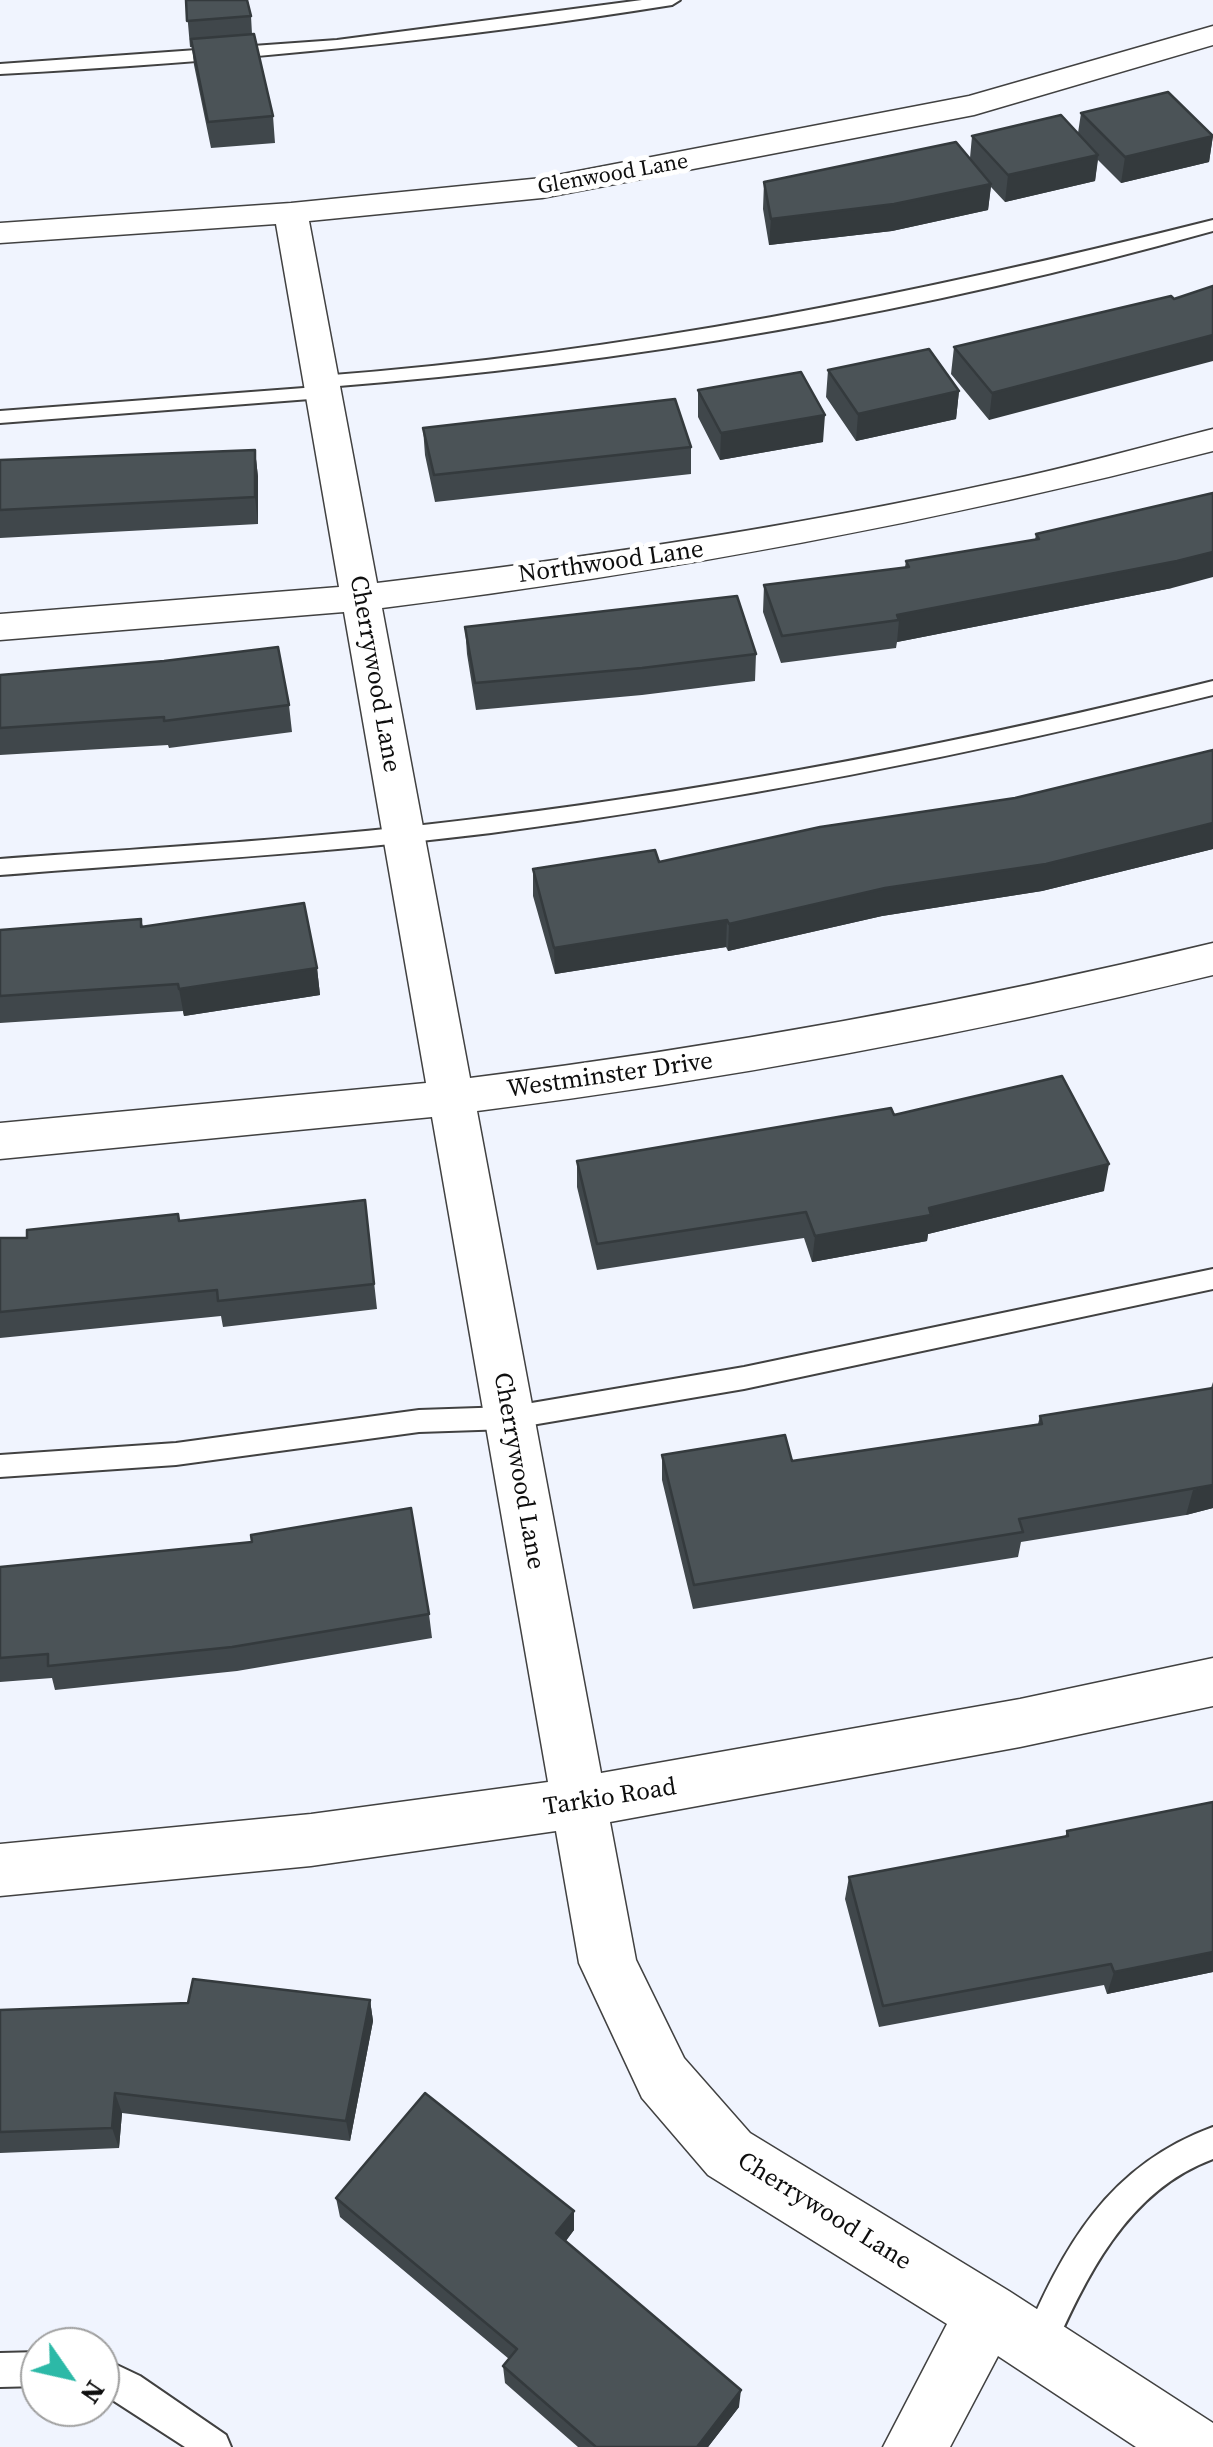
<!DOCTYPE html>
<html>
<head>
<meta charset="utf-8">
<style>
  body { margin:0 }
  #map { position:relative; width:1213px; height:2447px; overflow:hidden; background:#f0f4fe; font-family:"Source Serif 4",serif }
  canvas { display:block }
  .north { position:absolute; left:20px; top:2327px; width:100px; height:100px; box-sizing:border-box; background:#fff; border:2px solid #9f9f9f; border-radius:50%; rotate:124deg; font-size:28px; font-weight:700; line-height:40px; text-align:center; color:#0e0e0e }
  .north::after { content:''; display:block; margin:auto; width:35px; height:45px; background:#2cb9a7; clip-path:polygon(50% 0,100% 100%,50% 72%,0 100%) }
</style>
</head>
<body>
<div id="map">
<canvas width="1213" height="2447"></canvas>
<div class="north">N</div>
</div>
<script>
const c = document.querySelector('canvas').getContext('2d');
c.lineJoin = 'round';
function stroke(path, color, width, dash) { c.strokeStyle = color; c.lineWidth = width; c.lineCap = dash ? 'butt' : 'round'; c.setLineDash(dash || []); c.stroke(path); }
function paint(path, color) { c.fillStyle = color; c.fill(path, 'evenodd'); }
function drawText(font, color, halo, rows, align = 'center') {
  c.font = font + ' "Source Serif 4",serif'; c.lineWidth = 10; c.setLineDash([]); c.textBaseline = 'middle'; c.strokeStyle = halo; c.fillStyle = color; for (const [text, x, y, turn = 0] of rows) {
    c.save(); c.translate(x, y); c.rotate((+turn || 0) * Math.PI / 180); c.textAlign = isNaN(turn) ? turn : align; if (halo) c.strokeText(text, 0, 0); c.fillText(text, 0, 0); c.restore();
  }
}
const service = new Path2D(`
  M642,0h38l-8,5c-223,36 -447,57 -672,69v-10l337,-24z
  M1213,220v11c-288,81 -588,133 -886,156l6,5 -10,6 -323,25v-12l317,-24 -5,-5 9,-6c303,-23 598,-82 892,-156z
  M1213,681v14c-238,59 -479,106 -722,138 -163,20 -327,29 -491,42v-16c164,-12 328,-21 491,-42 243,-30 484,-77 722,-136z
  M1213,1269v20l-469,100 -236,40 -89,3 -243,33 -176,12v-22l176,-12 243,-33 89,-3 236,-40z
  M1213,2127v32c-87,32 -128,120 -163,199l-12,5 -12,-5 -5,-12c42,-99 86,-180 192,-219z
  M40,2352v34l-40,1v-34z
  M100,2357l40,19 86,59 5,12h-46l-85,-55z`);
const minor = new Path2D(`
  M1213,26v19l-239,70 -432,83 -233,23 68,362c209,-25 417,-56 622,-101 72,-15 143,-35 214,-53v22c-276,71 -548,122 -831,157l88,470c251,-31 498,-76 743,-135v32c-243,59 -488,105 -736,136l124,662 419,-74 193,-41v48l-193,41 -410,75 26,138 48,98 66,75 259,158 204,132v24h-77l-138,-91 -48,91h-67l64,-123 -239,-149 -66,-77 -63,-135 -23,-132 -245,35 -311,30v-52l311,-30 237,-32 -116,-665 -432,42v-36l426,-40 -82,-471 -344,28v-26l339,-27 -63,-363 -276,19v-20l291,-20 251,-25 427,-82z`);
stroke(service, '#414141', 4);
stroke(minor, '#414141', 3);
paint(service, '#fff');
paint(minor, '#fff');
paint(new Path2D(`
  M186,0l65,16 1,18 21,82 2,27 -64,5 -17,-83 -2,-18h-2z
  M1081,113l132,22 -4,27 -88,21 -23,-23 -3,21 -90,21 -14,-15 -3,23 -96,21 -123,14 -6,-36 1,-27 206,-24 2,-22 106,-3z
  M1171,296l-182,124 -38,-46 3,-27z
  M828,370l131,21 -3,28 -100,22 -30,-44z
  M698,390l125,52 -103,18 -22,-43z
  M423,428l268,19v27l-256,28 -10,-47z
  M255,450l3,27v47l-258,14v-78z
  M1036,534l136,54 -275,54 -1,6 -115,15 -18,-51 1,-27 141,-18 1,-6 129,-21z
  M465,627l291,27 -1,27 -113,14 -166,15 -9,-56z
  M0,675l289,30 3,27 -123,16 -1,-3 -168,10z
  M1213,750v99l-171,42 -160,25 -154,35 -2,-4 -171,27 -22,-78v-27l126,-7 356,-64z
  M141,919l2,8 174,41 3,27 -136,21 -1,-5 -183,12v-93z
  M894,1115l210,76 -176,43 -1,7 -115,21 -8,-24 -207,32 -20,-83v-26z
  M365,1200l12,109 -154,18 -2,-11 -221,22v-100h27z
  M1213,1382v126l-27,7 -165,27 -3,15 -325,52 -31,-129v-25l130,6 246,-37 2,-8 171,-28z
  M0,1567l429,47 3,24 -195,33 -182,19 -3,-12 -52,4z
  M1213,1802v170l-106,22 -3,-9 -225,42 -34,-128 4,-22 216,-40 2,-6z
  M370,2000l3,21 -23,120 -228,-28 -3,35 -119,5v-143z
  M336,2198l238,32 -8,11 173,166 -31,40h-130l-73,-64 -2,-17 6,-7 -169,-142z`), '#40474b');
paint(new Path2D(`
  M1213,136l-4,26 -88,21 4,-26z
  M1098,155l-3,26 -90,21 3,-27z
  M991,184l-3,26 -96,21 -123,14 2,-26z
  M1213,335v26l-224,59 3,-27z
  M959,391l-3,28 -100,22 2,-27z
  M825,415l-2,27 -103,18 1,-27z
  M255,450l3,27v47l-3,-27z
  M1213,552v25l-41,11 -275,54 2,-22 -2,-5z
  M1213,823v26l-171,42 -160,25 -154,35 1,-27 156,-36z
  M727,920l-1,27 -171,27 -1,-26z
  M317,968l3,27 -136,21 -5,-27z
  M1109,1164l-5,27 -176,43 -1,7 -115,21 3,-26z
  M1213,1485v23l-27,7 7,-25z
  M1213,1952v20l-106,22 7,-22z
  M370,2000l3,21 -23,120 -4,-20z
  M115,2093l7,20 -3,35 -7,-20z
  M574,2211v19l-17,22 -1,-19z
  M741,2390l-2,17 -31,40h-11z`), '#343a3d');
const building = new Path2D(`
  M186,0h61l4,16 -64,5z
  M254,34l19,82 -65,6 -17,-83z
  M1168,92l45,44 -88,21 -44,-44z
  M1061,115l37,40 -90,20 -36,-39z
  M956,142l35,42 -97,20 -123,15 -7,-37z
  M1213,286v49l-221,58 -38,-46 217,-51 3,3z
  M929,349l30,42 -101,23 -30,-44z
  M801,372l24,43 -104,18 -23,-43z
  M675,399l16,48 -257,28 -11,-47z
  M255,450v47l-255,13v-50z
  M1213,493v59l-36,9 -280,54 2,5 -117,16 -18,-51 145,-18 -3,-6 133,-22 -3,-5z
  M737,596l19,58 -114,14 -167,15 -10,-56z
  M278,647l11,58 -125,16v-4l-164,11v-53l164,-14z
  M1213,750v73l-167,41 -161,24 -156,36 -2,-4 -173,28 -21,-79 122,-19 4,12 161,-35 195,-29z
  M304,903l13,65 -138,21 -1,-5 -178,12v-66l141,-11v8z
  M1062,1076l47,88 -180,44 2,7 -116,21 -9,-24 -209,32 -20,-83 314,-53 3,7z
  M365,1200l9,84 -156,17 -1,-11 -217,22v-74h27v-8l151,-16 1,7z
  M1213,1388v97l-194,34 4,13 -329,53 -32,-130 123,-20 7,26 250,-37 -2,-8z
  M411,1508l18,106 -197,33 -184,19v-12l-48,4v-91l252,-25 -1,-7z
  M1213,1802v150l-99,20 -3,-8 -228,42 -34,-129 219,-41 -1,-5z
  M193,1979l177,21 -24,121 -231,-28 -3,35 -112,4v-122l188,-7z
  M425,2093l149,118 -18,22 185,157 -44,57h-101l-93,-81 14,-17 -181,-151z`);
paint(building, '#4b5357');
stroke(building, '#343a3d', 2.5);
drawText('22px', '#0e0e0e', '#fff', [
  ["Glenwood Lane",613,175,-10]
]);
drawText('25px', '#0e0e0e', '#fff', [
  ["Northwood Lane",611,563,-8],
  ["Cherrywood Lane",374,674,80],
  ["Westminster Drive",610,1076,-8],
  ["Cherrywood Lane",518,1471,80],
  ["Tarkio Road",610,1798,-9],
  ["Cherrywood Lane",824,2212,32]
]);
</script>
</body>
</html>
